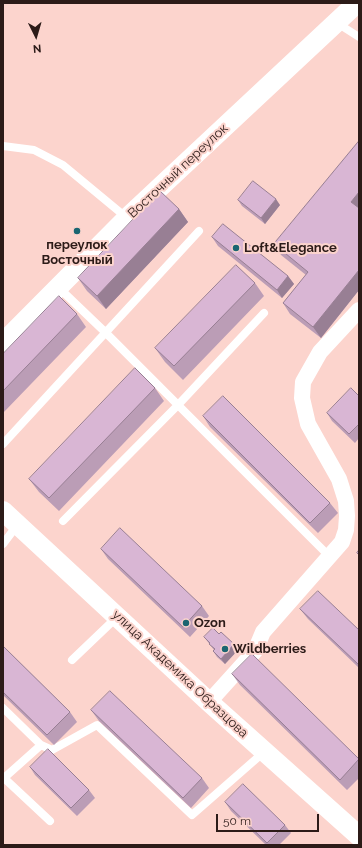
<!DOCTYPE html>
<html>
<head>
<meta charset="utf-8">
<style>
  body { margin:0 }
  #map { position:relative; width:362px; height:848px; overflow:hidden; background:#fcd4cd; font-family:Raleway,sans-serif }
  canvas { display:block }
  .frame { position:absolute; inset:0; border:4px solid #2c1b18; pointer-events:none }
  .north { position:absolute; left:16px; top:16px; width:40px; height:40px; -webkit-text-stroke:3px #fcd4cd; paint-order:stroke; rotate:175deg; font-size:11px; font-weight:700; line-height:16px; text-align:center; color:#2c1b18 }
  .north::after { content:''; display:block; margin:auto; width:14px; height:18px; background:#2c1b18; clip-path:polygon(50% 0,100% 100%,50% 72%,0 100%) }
  .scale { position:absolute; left:216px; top:814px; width:103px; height:18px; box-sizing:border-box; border:2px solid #2c1b18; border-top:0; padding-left:5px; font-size:12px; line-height:14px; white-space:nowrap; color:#2c1b18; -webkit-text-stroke:3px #fcd4cd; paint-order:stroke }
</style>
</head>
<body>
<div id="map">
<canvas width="362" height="848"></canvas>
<div class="frame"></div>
<div class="north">N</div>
<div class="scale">50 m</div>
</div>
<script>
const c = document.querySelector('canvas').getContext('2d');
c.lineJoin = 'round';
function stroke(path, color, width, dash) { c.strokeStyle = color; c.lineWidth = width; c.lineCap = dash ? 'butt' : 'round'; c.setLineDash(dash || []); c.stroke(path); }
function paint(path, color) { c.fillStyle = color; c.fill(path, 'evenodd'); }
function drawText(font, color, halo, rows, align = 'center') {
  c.font = font + ' Raleway,sans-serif'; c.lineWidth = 4; c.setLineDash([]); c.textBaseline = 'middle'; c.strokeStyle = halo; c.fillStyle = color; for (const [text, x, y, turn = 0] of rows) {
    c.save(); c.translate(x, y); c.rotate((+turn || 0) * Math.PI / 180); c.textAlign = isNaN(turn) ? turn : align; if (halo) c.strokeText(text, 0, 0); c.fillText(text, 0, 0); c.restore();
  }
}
stroke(new Path2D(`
  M337,23l22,14
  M3,146l31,4 29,15 64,53
  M58,287l47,45 224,224
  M3,444l196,-213
  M63,521l115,-116 86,-92
  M3,544l15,-20
  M72,660l45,-43
  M3,708l38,37 -37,33 46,43
  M41,745l11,5 45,-25 95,90 72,-63`), '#fff', 8);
stroke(new Path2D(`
  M209,702l46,-51 8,-19 79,-90 4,-12 1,-14 -1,-15 -7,-22 -31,-55 -6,-26 1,-16 17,-30 39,-42`), '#fff', 16);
stroke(new Path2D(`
  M3,343l124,-125 230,-215
  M3,511l206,191 150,134`), '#fff', 20);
paint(new Path2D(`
  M359,141v149l-38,48 -31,-24 -7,-11 23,-28 -25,-20 -7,-11z
  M238,200l42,5 -15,19 -23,-18z
  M179,209l9,13 -82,87 -19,-18 -9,-13z
  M212,237l76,39 6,8 -12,14 -64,-52z
  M255,283l9,13 -81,84 -18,-18 -10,-14z
  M77,314l9,13 -83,86v-59z
  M155,388l9,13 -105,110 -20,-19 -10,-13z
  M359,396v42l-4,5 -23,-22 -5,-8z
  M203,416l127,87 8,10 -20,20 -108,-106z
  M101,549l101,57 7,10 -19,21 -82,-78z
  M300,609l59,21v38l-51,-49z
  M219,634l19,16 -13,14 -8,-7 -4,-6 1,-1 -10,-13z
  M3,646l67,66 7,10 -23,23 -51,-50z
  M232,674l127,85v19l-12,12 -107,-105z
  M91,710l111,68 7,10 -18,20 -92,-87z
  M30,767l59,23 6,8 -18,18 -42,-41z
  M225,802l60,23 6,8 -12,12h-13l-35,-34z`), '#bb9db6');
paint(new Path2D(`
  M359,192v19l-8,-9z
  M276,199l4,6 -15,19 -4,-6z
  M179,209l9,13 -82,87 -9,-13z
  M359,270v20l-38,48 -8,-11z
  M288,276l6,8 -12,14 -5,-8z
  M234,644l4,6 -13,14 -4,-5z`), '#987f94');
const building = new Path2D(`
  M359,141v51l-8,10 8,6v62l-46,57 -30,-24 25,-31 -34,-28z
  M253,181l23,18 -15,19 -23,-18z
  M160,191l19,18 -82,87 -19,-18z
  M223,224l65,52 -11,14 -65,-53z
  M236,265l19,18 -81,83 -19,-18z
  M59,296l18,18 -74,77v-37z
  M135,368l20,20 -106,110 -20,-19z
  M351,388l8,8v28l-10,10 -22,-21z
  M223,396l107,107 -20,20 -107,-107z
  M120,528l82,78 -19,21 -82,-78z
  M359,550v5l-2,-2z
  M318,591l41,39v35l-59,-56z
  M213,628l6,6 2,-2 13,12 -13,15 -8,-8 2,-2 -6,-5 1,-1 -6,-6z
  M3,646l67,66 -23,23 -44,-43z
  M252,654l107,105 -19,21 -108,-106z
  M110,691l92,87 -19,20 -92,-88z
  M48,749l41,41 -18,18 -41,-41z
  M243,784l42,41 -18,18 -42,-41z`);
paint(building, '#d9b6d4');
stroke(building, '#987f94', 1);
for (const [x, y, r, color] of [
  [77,231,4,"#1a6571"],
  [236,248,4,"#1a6571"],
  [186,623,4,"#1a6571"],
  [225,649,4,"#1a6571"]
]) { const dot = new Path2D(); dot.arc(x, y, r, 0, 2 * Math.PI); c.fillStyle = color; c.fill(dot); stroke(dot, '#fcd4cd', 1.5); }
drawText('13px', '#2c1b18', '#fcd4cd', [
  ["Восточный переулок",178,171,-43],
  ["улица Академика Образцова",180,674,43]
]);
drawText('bold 13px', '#2c1b18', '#fcd4cd', [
  ["переулок",77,245,"center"],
  ["Восточный",77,260,"center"],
  ["Loft&Elegance",244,248],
  ["Ozon",194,623],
  ["Wildberries",233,649]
], 'left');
</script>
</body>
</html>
